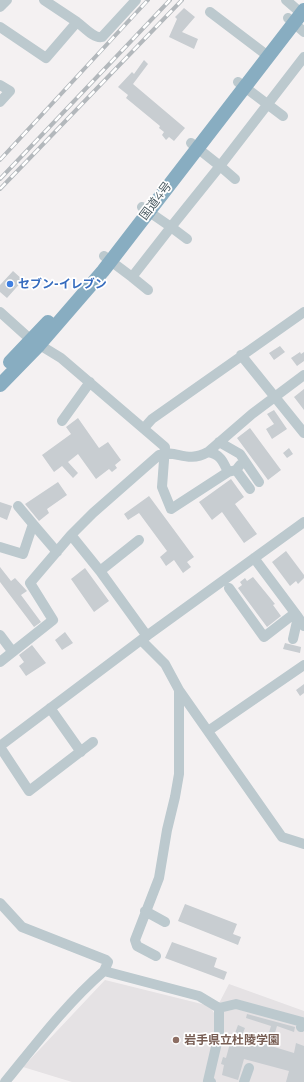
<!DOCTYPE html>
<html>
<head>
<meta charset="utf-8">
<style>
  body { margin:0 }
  canvas { display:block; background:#f4f1f2 }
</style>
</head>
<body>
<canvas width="304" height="1082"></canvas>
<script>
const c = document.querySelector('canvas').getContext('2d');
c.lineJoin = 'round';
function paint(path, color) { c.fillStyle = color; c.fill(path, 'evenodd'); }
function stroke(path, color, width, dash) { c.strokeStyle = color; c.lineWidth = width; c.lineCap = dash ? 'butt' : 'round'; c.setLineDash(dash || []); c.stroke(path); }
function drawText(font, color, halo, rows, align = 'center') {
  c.font = font + ' Montserrat,"Noto Sans JP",sans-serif'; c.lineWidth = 3.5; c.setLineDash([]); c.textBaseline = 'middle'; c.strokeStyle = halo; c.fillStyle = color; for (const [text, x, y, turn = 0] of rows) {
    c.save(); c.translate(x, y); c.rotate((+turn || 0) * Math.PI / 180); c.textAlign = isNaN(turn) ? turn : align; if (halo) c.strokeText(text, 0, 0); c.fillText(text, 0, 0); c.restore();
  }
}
paint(new Path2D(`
  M105,980l105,26 4,7 15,-29 75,27v71h-232l-49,-15z`), '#e5e2e4');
paint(new Path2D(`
  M184,8l11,9 -13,15 16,7 -4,10 -25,-12 8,-18 -2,-2z
  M144,60l4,4 -15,20 52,44 -11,13 -5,-4 -3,3 -4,-5 2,-3 -5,-4 1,-2 -34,-28 2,-3 -10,-8 14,-15 2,2z
  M13,271l10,9 -16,18 -7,-6v-7z
  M280,346l5,6 -11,8 -5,-7z
  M300,352l1,2 3,-2v9l-7,5 -6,-8z
  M304,389v21l-10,-13z
  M274,410l13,19 -15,10 -6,-10 8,-5 -7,-10z
  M78,418l21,30 9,-6 13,18 -6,5 2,3 -5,4 -3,-3 -13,10 -18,-25 -10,8 10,11 -5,5 -11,-12 -8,6 -12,-17 29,-21 -5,-7z
  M250,428l31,42 -13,10 -31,-42z
  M289,448l4,6 -6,4 -4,-5z
  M231,479l13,18 -9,7 22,30 -13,9 -22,-31 -10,8 -13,-18z
  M58,482l9,13 -20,14 2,4 -10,8 -14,-17z
  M149,496l45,61 -7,5 4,5 -8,6 -9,-13 -8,6 -6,-9 7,-6 -28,-38 -11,7 -4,-6z
  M0,502l12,4 -5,14 -7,-3z
  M286,551l18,24v3l-6,6 -2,-3 -6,5 -18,-24z
  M0,567l11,14 4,-3 12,13 -6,4 20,27 -7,5 -34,-45z
  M85,568l24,33 -15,11 -23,-33z
  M253,577l22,27 -2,1 8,11 -14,11 -29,-39 4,-3 -2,-3 5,-4 2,3z
  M65,632l8,11 -11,7 -7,-10z
  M285,643l16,4 -1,6 -17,-4z
  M32,645l14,18 -20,13 -7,-10 5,-4 -5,-7z
  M304,684v9l-4,3 -4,-6z
  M185,904l52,20 -4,10 8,3 -3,8 -60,-24z
  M172,942l45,16 -3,9 13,5 -3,8 -59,-22z
  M247,1014l48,13 -1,5 -17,-6 -6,20 23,7 2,-10 8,3v36h-18l3,-11 -45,-12 -6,21 -16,-5 2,-10 -3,-1 2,-7 3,1 6,-22h2l4,-11 7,3 -4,10 24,7 6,-19 -25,-8z`), '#c8cdd1');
stroke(new Path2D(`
  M286,0l15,13
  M0,7l7,-7
  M210,12l58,44
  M288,18l16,14
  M77,22c7,5 17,17 25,15l34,-37
  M0,27l46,31 31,-36 -33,-22
  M238,82l45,34
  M0,85l10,6 -10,11
  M191,143l29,23 84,-109
  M142,207l29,20 -39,50 16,13
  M187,239l-16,-12 49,-61 15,13
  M104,256l28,21
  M0,312l30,27 31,19 104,89 -3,40 9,22 57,-37
  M241,355l63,78
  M62,421l28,-39
  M144,428l8,-9 152,-107
  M219,442l21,12 19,28
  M240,465l-4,5 14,19
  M236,470l-8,2c-5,-11 -8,-18 -20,-20l44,-38 52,-39
  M18,506l15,18
  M139,540l-39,31 -29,-36 22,-22 66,-58c18,-6 27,9 49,-3
  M0,547l23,7 10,-30 24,28
  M254,558l44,59
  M100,571l47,65
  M229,588l35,49 31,-24
  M0,635l12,16
  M293,639l5,-22 6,9
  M141,640l24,24 14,26 103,147 22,7
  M0,662l53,-42 -23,-37 41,-48
  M50,708l31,44
  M208,731l96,-66
  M0,746l141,-106 163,-118
  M0,747l29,44 64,-49
  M0,903l22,24 84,33 2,2 -4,9
  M145,911l20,11
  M156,956l-19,-10 -2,-6 24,-62 8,-48 8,-33 4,-23v-84
  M5,1082c31,-38 62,-79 99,-111l95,25 20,12 17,-4 66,18 -1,5
  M211,1082l-3,-1 11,-47v-26
  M244,1082l5,-14`), '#bcc9ce', 10);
stroke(new Path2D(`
  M10,362l38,-40
  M0,385l39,-40 64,-74 201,-261`), '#88adc1', 14);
const rail = new Path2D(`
  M0,160l148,-160
  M0,179l170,-179
  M0,189l182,-189`);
stroke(rail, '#b3b8bc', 4);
stroke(rail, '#fff', 2.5, [8]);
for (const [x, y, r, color] of [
  [10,284,4,"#3f7fe0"],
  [176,1040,4,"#8d6e63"]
]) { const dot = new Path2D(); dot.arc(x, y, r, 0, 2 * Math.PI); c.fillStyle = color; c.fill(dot); stroke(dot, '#fff', 1.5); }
drawText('12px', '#485960', '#fff', [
  ["国道4号",156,201,-53]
]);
drawText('bold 12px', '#366cbe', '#fff', [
  ["セブン-イレブン",18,284]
], 'left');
drawText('bold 12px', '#785e54', '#fff', [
  ["岩手県立杜陵学園",184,1040]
], 'left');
</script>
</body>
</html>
